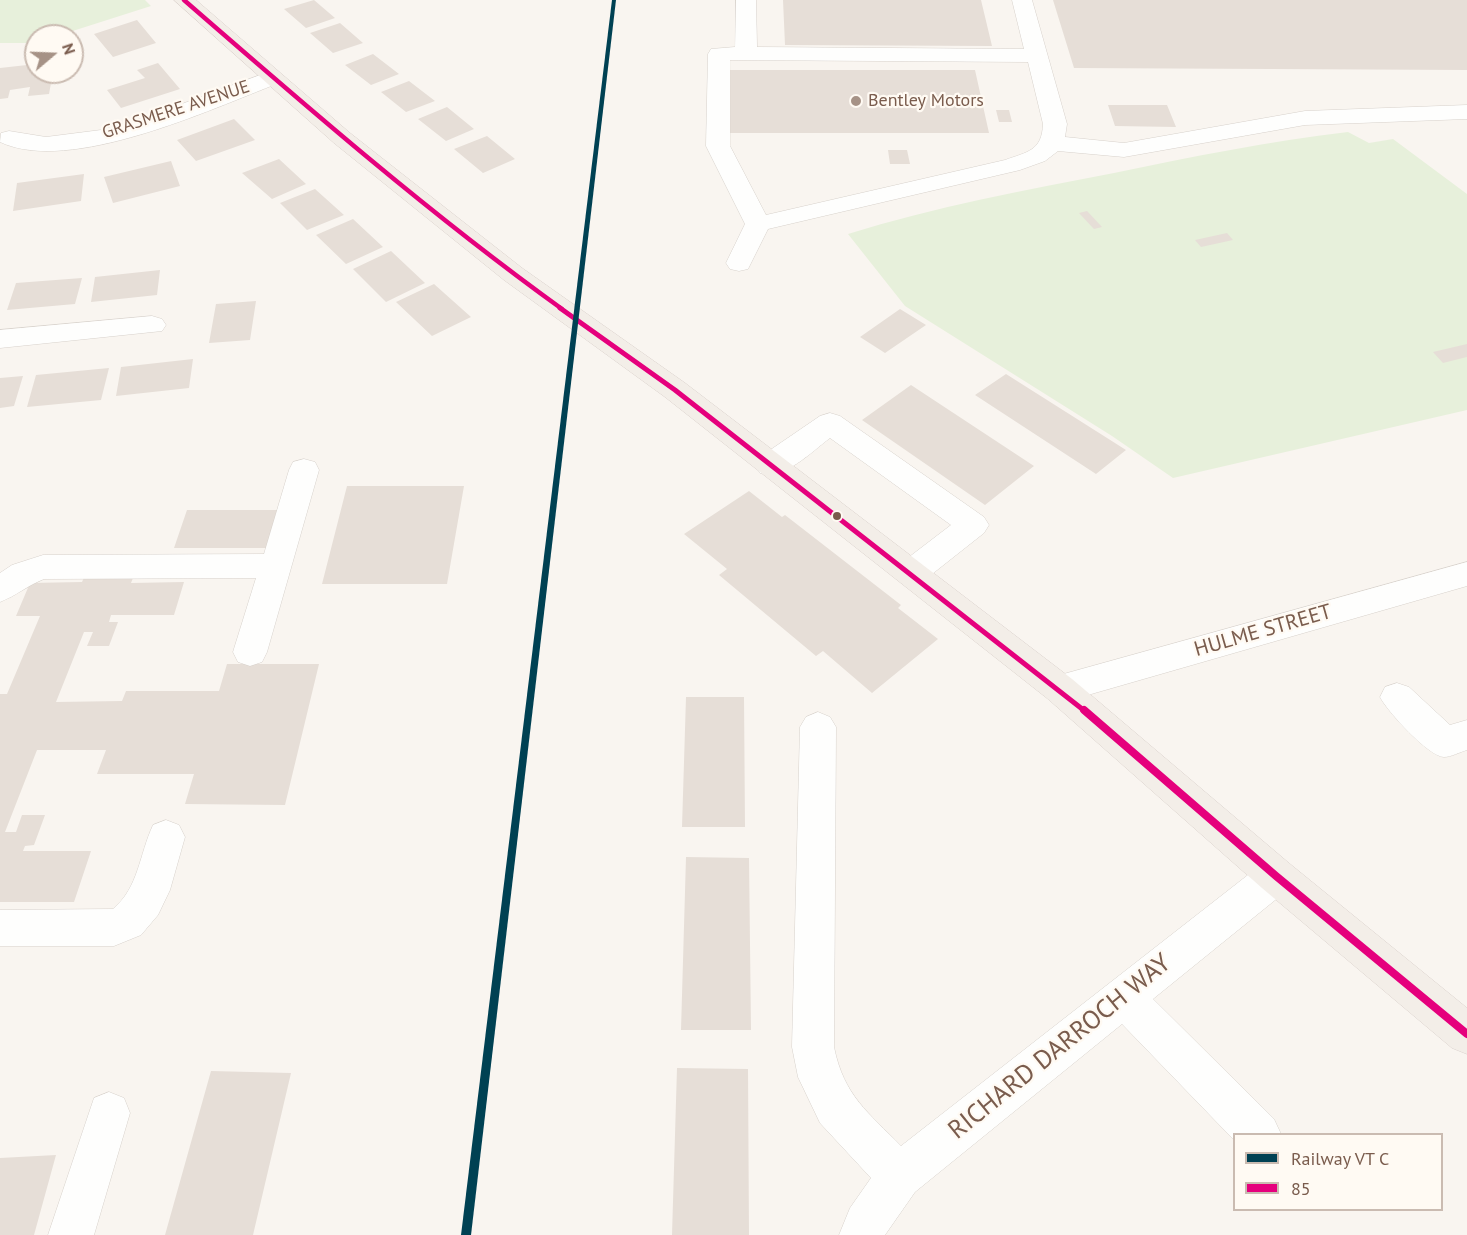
<!DOCTYPE html>
<html>
<head>
<meta charset="utf-8">
<style>
  body { margin:0 }
  #map { position:relative; width:1467px; height:1235px; overflow:hidden; background:#f9f5f0; font-family:"PT Sans",sans-serif }
  canvas { display:block }
  .legend { position:absolute; left:1233px; top:1133px; width:210px; height:78px; box-sizing:border-box; background:#fffaf3; border:2px solid #cabbb1; margin:0; padding:8px 10px; list-style:none; font-size:18px; color:#7a5c4d }
  .legend li { display:flex; align-items:center; gap:12px; height:30px }
  .legend b { width:30px; border:2px solid #cabbb1 }
  .north { position:absolute; left:24px; top:24px; width:60px; height:60px; box-sizing:border-box; background:#fffaf3; border:2px solid #cabbb1; border-radius:50%; rotate:71deg; font-size:16px; font-weight:700; line-height:24px; text-align:center; color:#7a5c4d }
  .north::after { content:''; display:block; margin:auto; width:21px; height:27px; background:#a69286; clip-path:polygon(50% 0,100% 100%,50% 72%,0 100%) }
</style>
</head>
<body>
<div id="map">
<canvas width="1467" height="1235"></canvas>
<ul class="legend">
<li><b style="height:8px;background:#004153"></b>Railway VT C</li>
<li><b style="height:8px;background:#e5007d"></b>85</li>
</ul>
<div class="north">N</div>
</div>
<script>
const c = document.querySelector('canvas').getContext('2d');
c.lineJoin = 'round';
function paint(path, color) { c.fillStyle = color; c.fill(path, 'evenodd'); }
function stroke(path, color, width, dash) { c.strokeStyle = color; c.lineWidth = width; c.lineCap = dash ? 'butt' : 'round'; c.setLineDash(dash || []); c.stroke(path); }
function drawText(font, color, halo, rows, align = 'center') {
  c.font = font + ' "PT Sans",sans-serif'; c.lineWidth = 4.5; c.setLineDash([]); c.textBaseline = 'middle'; c.strokeStyle = halo; c.fillStyle = color; for (const [text, x, y, turn = 0] of rows) {
    c.save(); c.translate(x, y); c.rotate((+turn || 0) * Math.PI / 180); c.textAlign = isNaN(turn) ? turn : align; if (halo) c.strokeText(text, 0, 0); c.fillText(text, 0, 0); c.restore();
  }
}
paint(new Path2D(`
  M0,0h145l6,6 -94,30h-21v7h-36z
  M1348,132l21,11 24,-4 74,55v216l-294,68 -61,-42 -207,-130 -57,-72c87,-27 176,-44 266,-61 78,-16 155,-32 234,-41z`), '#e7f0db');
paint(new Path2D(`
  M314,0l21,18 -29,10 -22,-19z
  M783,0h198l11,46 -207,-1z
  M1053,0h414v70l-393,-2z
  M137,20l19,23 -43,14 -19,-23z
  M340,23l23,20 -30,10 -23,-20z
  M373,54l26,20 -28,11 -26,-20z
  M158,63l22,26 -59,19 -14,-18 38,-12 -8,-8z
  M36,64v8h17l-4,22 -21,2 2,-9 -20,3 -2,8 -8,1v-31z
  M730,70h245l14,63h-259z
  M409,81l26,20 -29,11 -25,-20z
  M1108,105h59l9,22 -61,-1z
  M447,107l27,22 -28,12 -28,-22z
  M996,110h13l3,12h-13z
  M234,119l21,21 -59,21 -19,-21z
  M487,136l28,23 -32,14 -29,-24z
  M888,150h19l3,14h-20z
  M279,159l27,25 -34,15 -30,-26z
  M171,161l9,25 -67,17 -9,-26z
  M84,174l-3,27 -68,10 4,-28z
  M315,189l29,26 -37,15 -27,-27z
  M1087,211l15,16 -8,2 -15,-16z
  M353,219l30,28 -37,17 -30,-29z
  M1227,233l6,7 -32,7 -6,-7z
  M391,251l34,32 -39,19 -33,-33z
  M160,270l-3,25 -66,7 4,-25z
  M82,278l-7,26 -68,6 9,-27z
  M434,284l37,33 -39,19 -36,-34z
  M256,301l-6,39 -41,3 7,-39z
  M900,309l26,16 -41,28 -25,-16z
  M1467,344v13l-24,6 -10,-11z
  M193,359l-4,29 -73,8 5,-29z
  M109,368l-8,32 -74,7 9,-32z
  M1006,374l120,76 -30,24 -121,-79z
  M23,376l-9,30 -14,2v-30z
  M911,385l123,81 -49,39 -123,-85z
  M347,486h117l-17,98h-125z
  M749,491l33,26 3,-2 116,90 -3,3 40,31 -66,54 -49,-42 -7,5 -97,-81 8,-6 -43,-35z
  M187,510h93l-12,38h-94z
  M86,573h49l-4,10 53,-1 -10,33h-63l-2,7h9l-9,24h-22l6,-14h-9l-28,70 66,-1 4,-10h93l8,-27h92l-34,141 -100,-1 9,-30h-97l9,-24h-69l-32,82h11l6,-17h23l-11,30 -9,1 -2,5h68l-17,51h-74v-208h7l33,-78h-24l14,-33 52,-1z
  M686,697h58l1,130h-63z
  M686,857l63,1 2,172h-70z
  M677,1068l71,1 1,166h-77z
  M211,1071l80,2 -38,162h-88z
  M56,1155l-22,80h-34v-77z`), '#e6ded7');
const minor = new Path2D(`
  M736,0h20l1,47 267,2 -12,-49h20l35,124 -2,13 59,6 181,-32 162,-6v14l-162,6 -181,32 -66,-6 -13,10 -25,9 -252,59 -20,40 -9,2 -9,-2 -4,-6 19,-39 -39,-78 2,-92 3,-5 24,-2zM730,60l298,2 15,62c-1,27 -16,28 -38,36l-239,55 -36,-69z
  M271,71l8,2 3,5 -3,5c-68,26 -209,92 -279,59l1,-9 8,-2 37,6 55,-7 51,-15z
  M152,316l10,3 4,6 -4,6 -162,17v-18z
  M830,413l10,3 144,101 5,8 -5,8 -62,49 -11,3 -11,-3 -5,-9 5,-9 51,-39 -121,-87c-19,14 -45,42 -70,35l-4,-8 4,-8 60,-41z
  M304,459l11,3 4,8 -52,182 -5,10 -12,4 -12,-4 -5,-10 23,-74 -212,1c-16,6 -28,17 -44,23v-29l12,-8 31,-10 221,-1 25,-84 4,-8z
  M1467,562v24l-407,117 -12,-4 -5,-10 5,-10 12,-4z
  M1397,683l12,4 41,38 17,-5v30c-7,2 -16,7 -23,7 -15,0 -57,-46 -64,-60l5,-10z
  M818,712l12,5 6,10 -2,320c10,49 34,65 67,99l361,-282 14,-5 14,5 5,12 -5,12 -137,111 121,120 7,15h-47v6l-112,-116 -207,168 -30,43h-46l11,-27 21,-30 -51,-55 -22,-46 -6,-30 8,-320 6,-10z
  M166,820l13,5 6,12 -15,53 -12,25 -17,20 -27,11h-114v-36l113,-1c26,-22 26,-54 40,-84z
  M109,1092l15,6 6,15 -36,122h-46l46,-137z`);
const major = new Path2D(`
  M174,0h22l154,133 172,135 163,115 387,296 218,185 177,144v46l-15,-6 -190,-160 -214,-189 -383,-302 -161,-117 -170,-137z`);
stroke(minor, '#d7d1cb', 1);
stroke(major, '#dad1cc', 1);
paint(minor, '#fefefd');
paint(major, '#f3eee8');
stroke(new Path2D(`
  M184,0c123,107 246,214 378,309`), '#e5007d', 4.5);
stroke(new Path2D(`
  M560,308l115,82 411,322`), '#e5007d', 5);
stroke(new Path2D(`
  M1084,710l192,166 191,158`), '#e5007d', 8);
paint(new Path2D(`
  M612,0h4l-145,1235h-10z`), '#004153');
for (const [x, y, r, color] of [
  [856,101,6,"#a69286"],
  [837,516,5,"#7a5c4d"]
]) { const dot = new Path2D(); dot.arc(x, y, r, 0, 2 * Math.PI); c.fillStyle = color; c.fill(dot); stroke(dot, '#fffaf3', 2); }
drawText('18px', '#7a5c4d', '#fffaf3', [
  ["Bentley Motors",868,101]
], 'left');
drawText('18px', '#7a5c4d', '#fffaf3', [
  ["GRASMERE AVENUE",176,110,-18]
]);
drawText('21px', '#7a5c4d', '#fffaf3', [
  ["HULME STREET",1263,631,-16]
]);
drawText('26px', '#7a5c4d', '#fffaf3', [
  ["RICHARD DARROCH WAY",1060,1047,-39]
]);
</script>
</body>
</html>
